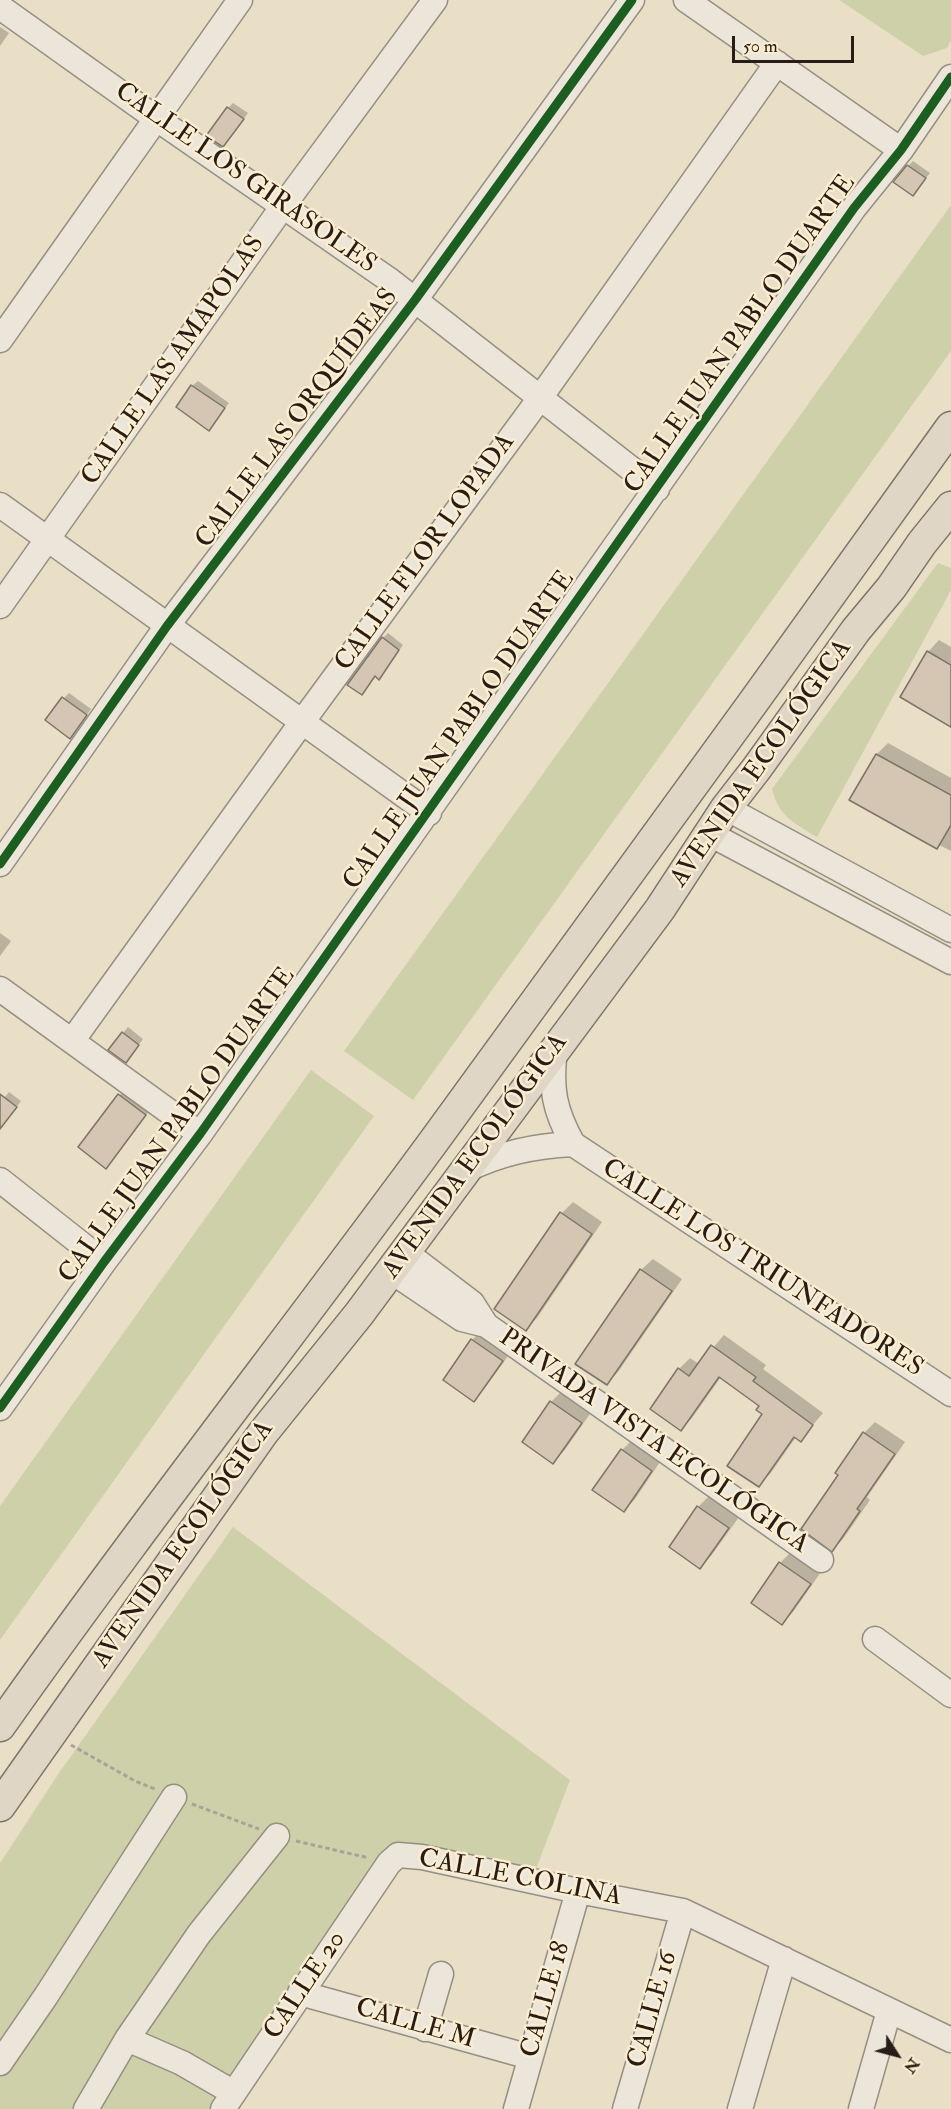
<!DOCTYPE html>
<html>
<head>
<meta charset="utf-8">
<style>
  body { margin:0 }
  #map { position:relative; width:951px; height:2109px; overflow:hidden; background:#e9dec6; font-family:"IM FELL Double Pica",serif }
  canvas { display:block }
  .north { position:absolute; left:867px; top:2025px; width:60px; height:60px; -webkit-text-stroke:4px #faedd0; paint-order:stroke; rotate:126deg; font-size:16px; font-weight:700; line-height:24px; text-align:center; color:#291c16 }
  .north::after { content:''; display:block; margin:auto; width:21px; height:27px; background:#291c16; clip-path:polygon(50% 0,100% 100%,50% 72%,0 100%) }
  .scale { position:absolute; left:732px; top:36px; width:122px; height:27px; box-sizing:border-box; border:3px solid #291c16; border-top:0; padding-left:8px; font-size:18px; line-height:21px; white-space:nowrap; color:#291c16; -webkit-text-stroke:4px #faedd0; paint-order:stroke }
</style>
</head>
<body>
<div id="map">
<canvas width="951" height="2109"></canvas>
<div class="north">N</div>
<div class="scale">50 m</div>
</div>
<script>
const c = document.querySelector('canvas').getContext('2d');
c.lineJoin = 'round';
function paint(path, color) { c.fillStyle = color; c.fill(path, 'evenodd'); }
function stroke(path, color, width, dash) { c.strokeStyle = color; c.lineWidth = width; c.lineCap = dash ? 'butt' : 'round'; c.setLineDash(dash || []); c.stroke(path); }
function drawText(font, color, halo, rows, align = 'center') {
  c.font = font + ' "IM FELL Double Pica",serif'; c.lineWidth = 5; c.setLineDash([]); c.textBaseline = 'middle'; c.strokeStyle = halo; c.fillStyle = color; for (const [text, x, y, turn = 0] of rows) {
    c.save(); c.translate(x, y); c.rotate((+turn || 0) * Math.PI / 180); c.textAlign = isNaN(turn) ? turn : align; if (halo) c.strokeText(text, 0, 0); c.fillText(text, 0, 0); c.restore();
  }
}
paint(new Path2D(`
  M839,0h112v41l-4,7 -24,8z
  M951,205v146l-538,749 -69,-49z
  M938,563l13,5v22l-134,247c-23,-14 -38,-20 -45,-48z
  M311,1070l63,46 -374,524v-134z
  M233,1527l337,253 -36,94 -125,-25 -195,260h-214v-246l59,-90z`), '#ced0a9');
paint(new Path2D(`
  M0,27l9,6 -9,13z
  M233,103l15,10 -20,27v-32z
  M913,161l17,12 -17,21 -5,-28z
  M198,381l31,22 -20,26 -17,-43z
  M388,633l15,12 -24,33 4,-40z
  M939,640l12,7v79l-49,-29 26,-45z
  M69,693l22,16 -21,28 -6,-39z
  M888,743l63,35v73l-100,-51 26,-46z
  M0,933l11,8 -11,15z
  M128,1027l15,12 -12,16 -8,-22z
  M127,1086l26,20 -39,52 -34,-11z
  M9,1092l12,9 -14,19 -7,3v-20z
  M573,1202l29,20 -65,96 -11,11 36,-116z
  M653,1259l29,20 -64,93 -11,11 34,-113z
  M483,1329l30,20 -28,39 -11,12 -2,-60z
  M724,1335l42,30 -3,4 60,44 -23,27 -4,-3 -26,37 -12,11 6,-71 -3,-8 -40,-29 -29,41 -11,11 -2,-60 11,-11 9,6z
  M562,1391l30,20 -28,40 -11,11 -2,-60z
  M875,1422l30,20 -38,55 3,3 -27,39 -11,11 32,-117z
  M633,1439l29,20 -27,40 -11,11 -2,-60z
  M709,1496l30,21 -28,39 -11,11 -2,-60z
  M791,1552l30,20 -28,40 -11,11 -2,-60z`), '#0003');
const building = new Path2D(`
  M227,107l17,12 -21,28 -17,-11z
  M907,165l19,13 -13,18 -20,-14z
  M191,385l34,23 -16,23 -33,-24z
  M382,637l17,13 -20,30 -4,-4 -13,19 -15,-10z
  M927,651l24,14v62l-51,-30z
  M62,697l25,18 -17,24 -25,-19z
  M876,754l75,41v30l-14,24 -88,-49z
  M122,1032l17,13 -13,18 -18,-13z
  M0,1094l17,13 -17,22z
  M118,1094l28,21 -40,54 -28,-22z
  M560,1212l32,22 -66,97 -32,-22z
  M640,1269l32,22 -65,94 -32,-21z
  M471,1339l32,22 -29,41 -31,-22z
  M711,1345l45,32 -3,4 60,44 -12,17 -7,-5 -35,50 -32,-21 35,-52 -6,-4 3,-4 -40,-29 -38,54 -31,-22 28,-41 11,8z
  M550,1401l32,22 -29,41 -31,-22z
  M863,1432l32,22 -38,55 3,2 -28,41 -31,-23 37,-54 -3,-2z
  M621,1449l31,22 -28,41 -32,-22z
  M697,1506l32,22 -29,41 -31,-22z
  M779,1562l32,22 -29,41 -31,-22z`);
paint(building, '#d4c6b3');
stroke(building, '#7c7468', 1.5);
const minor = new Path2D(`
  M686,0l215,150
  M0,7l157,112 231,160 269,210
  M0,340l240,-340
  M0,505l429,308
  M0,606l283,-400 152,-206
  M726,808l225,122
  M708,833l243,129
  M0,864l167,-238 248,-326 217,-300
  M0,989l200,145
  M72,1041l230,-319 238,-324 237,-335
  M555,1049c-5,39 -1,61 18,95l378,250
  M466,1170c35,-17 68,-24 107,-26
  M0,1180l104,82
  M405,1252l67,51 14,22 335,235
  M391,1271l71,48 24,6
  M0,1408l104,-146 96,-128 654,-926 47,-58 50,-73
  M875,1639l76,56
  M300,1993l230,64
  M425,2029l16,-55
  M127,2039l55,24 52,30
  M0,2063l46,-67 128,-199
  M86,2109l41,-70 72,-105 78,-98
  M223,2109l166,-246 9,-8 24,2 156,34 105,20 268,129
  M516,2109l62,-218
  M625,2109l58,-198
  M740,2109l44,-150
  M861,2109l28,-98`);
const major = new Path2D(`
  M0,1726c140,-198 290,-389 434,-585 174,-237 346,-475 517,-714
  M0,1806l263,-373 96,-119 301,-405 66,-101 31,-40 99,-138 35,-42 31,-45 29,-36`);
stroke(minor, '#968f81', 27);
stroke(major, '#7c7468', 33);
stroke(new Path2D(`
  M71,1745l64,36 20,8
  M192,1804l67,25
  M296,1841l73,17`), '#a8a298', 3, [4.5, 3]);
stroke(minor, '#ece6da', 24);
stroke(major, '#dfd6c5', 30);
stroke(new Path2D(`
  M0,864l167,-238 248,-326 217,-300
  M0,1408l104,-146 96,-128 654,-926 47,-58 50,-73`), '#1b5e20', 9);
drawText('26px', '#291c16', '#faedd0', [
  ["CALLE LOS GIRASOLES",245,179,35],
  ["CALLE JUAN PABLO DUARTE",741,335,-55],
  ["CALLE LAS AMAPOLAS",174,361,-55],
  ["CALLE LAS ORQUÍDEAS",298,419,-53],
  ["CALLE FLOR LOPADA",426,553,-54],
  ["CALLE JUAN PABLO DUARTE",460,731,-55],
  ["AVENIDA ECOLÓGICA",762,764,-55],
  ["CALLE JUAN PABLO DUARTE",178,1126,-54],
  ["AVENIDA ECOLÓGICA",476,1157,-54],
  ["CALLE LOS TRIUNFADORES",762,1269,33],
  ["PRIVADA VISTA ECOLÓGICA",653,1442,35],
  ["AVENIDA ECOLÓGICA",184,1545,-55],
  ["CALLE COLINA",520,1879,11],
  ["CALLE 20",306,1986,-56],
  ["CALLE 18",547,2000,-74],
  ["CALLE 16",654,2010,-74],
  ["CALLE M",415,2025,16]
]);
</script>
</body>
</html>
